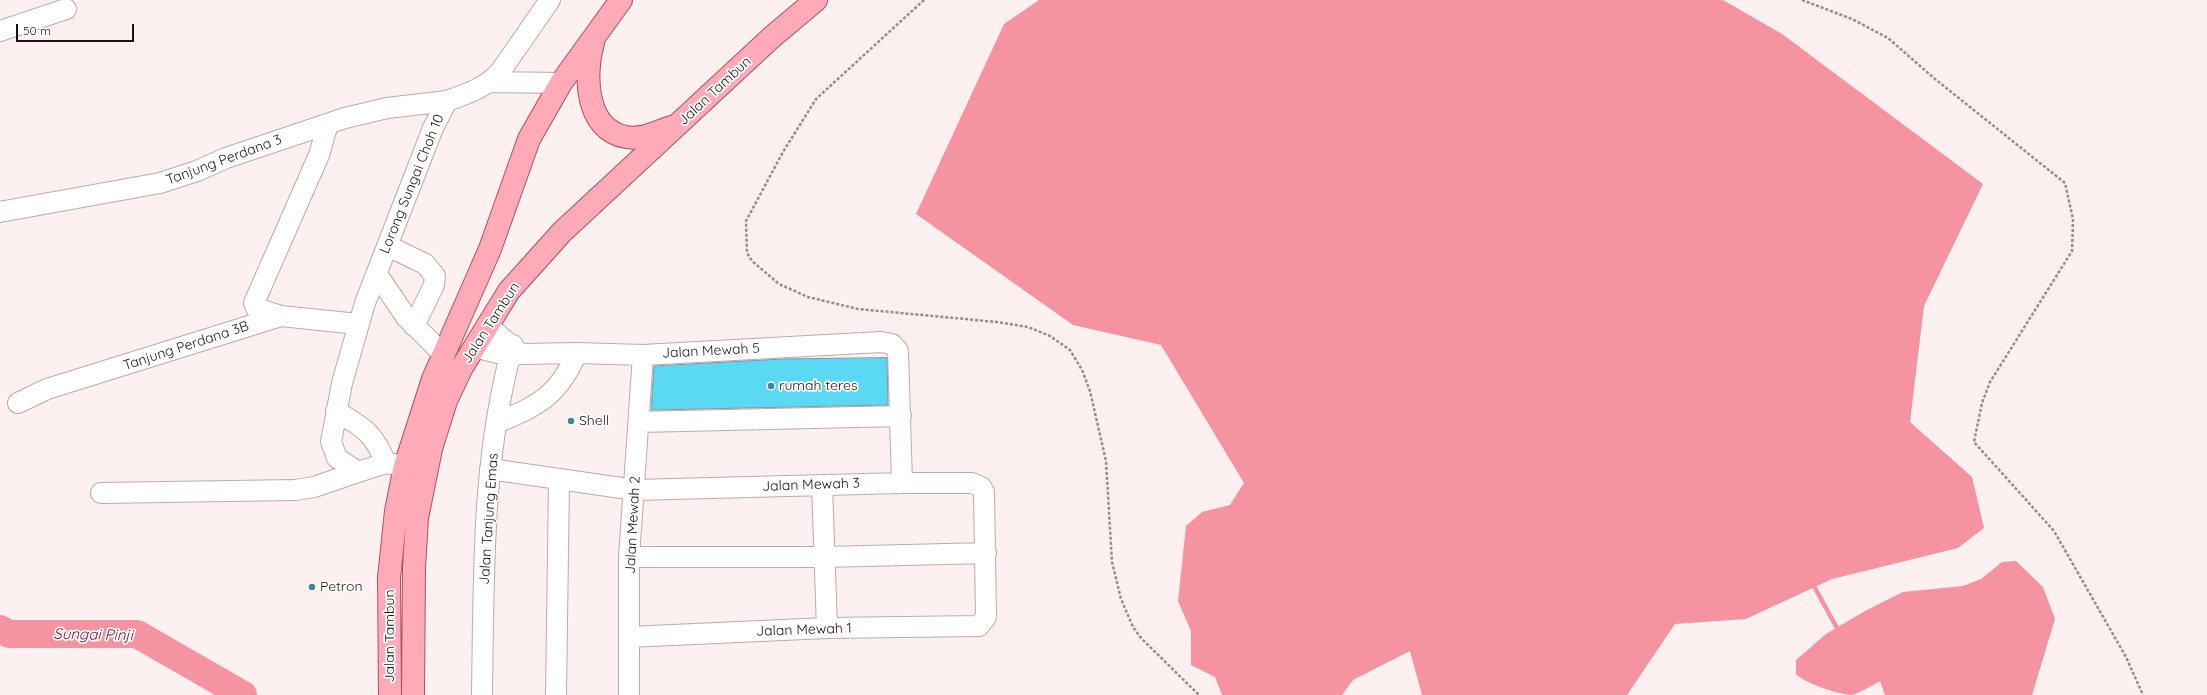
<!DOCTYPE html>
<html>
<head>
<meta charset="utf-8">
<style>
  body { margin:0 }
  #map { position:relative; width:2207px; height:695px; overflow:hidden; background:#fdf0f1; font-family:Quicksand,sans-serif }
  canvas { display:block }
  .scale { position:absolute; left:16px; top:24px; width:118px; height:18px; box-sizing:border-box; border:2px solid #1a1314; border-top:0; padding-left:5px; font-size:12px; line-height:14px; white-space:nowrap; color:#1a1314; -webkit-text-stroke:3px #fff; paint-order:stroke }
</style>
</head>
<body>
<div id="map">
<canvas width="2207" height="695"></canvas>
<div class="scale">50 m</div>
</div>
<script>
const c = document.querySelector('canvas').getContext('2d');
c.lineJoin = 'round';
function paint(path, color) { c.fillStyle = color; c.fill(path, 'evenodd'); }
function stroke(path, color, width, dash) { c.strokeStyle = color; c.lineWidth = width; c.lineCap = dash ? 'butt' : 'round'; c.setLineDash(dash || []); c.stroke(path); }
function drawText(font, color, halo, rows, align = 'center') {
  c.font = font + ' Quicksand,sans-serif'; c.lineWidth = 3.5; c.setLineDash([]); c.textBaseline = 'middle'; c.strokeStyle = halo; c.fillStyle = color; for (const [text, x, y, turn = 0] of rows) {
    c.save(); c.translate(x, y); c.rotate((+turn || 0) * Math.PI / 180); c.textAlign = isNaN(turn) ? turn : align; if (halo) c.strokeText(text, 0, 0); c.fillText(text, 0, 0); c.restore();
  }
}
paint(new Path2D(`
  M1039,0h684l59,34 201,150 -59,122 -14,116 62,55 12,51 -26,20 -126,31 -86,40 -71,5 -48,71h-205l-12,-44 -57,29 -11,15h-120l-7,-18 -24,-12v-34l-13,-30 8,-75 16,-14 28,-7 14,-22 -83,-138 -88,-20 -157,-111 88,-190z
  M2016,561l27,26 12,32 -23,76h-147l-5,-14c-9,5 -18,11 -28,14 -12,0 -48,-12 -56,-21v-14l30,-26 39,-23 38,-19 60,-6 18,-7 21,-17z`), '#f594a0');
stroke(new Path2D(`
  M1815,588l22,40`), '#f594a0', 4.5);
stroke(new Path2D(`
  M0,629l9,5h128l106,61`), '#f594a0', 28);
const building = new Path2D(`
  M887,358l1,47 -237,5 3,-44 128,-7z`);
paint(building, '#5ad8f4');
stroke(building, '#83969b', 1);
const minor = new Path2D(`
  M0,31l66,-22
  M490,82l71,1
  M0,212l160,-29 37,-12 29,-13 119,-40 42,-10 60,-7
  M388,246l37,18 10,12 -1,9 -20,41
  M377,274l29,43 38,38
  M281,316l-25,-8 -2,-5 65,-148 9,-31
  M487,325l34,29
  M474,347l36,9 11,-2 56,-1 66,2 238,-13 11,2 6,7 4,132
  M18,403l29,-14 234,-73 77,8
  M336,411c28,17 37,21 50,52l14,2
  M639,422l262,-6
  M497,423c42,-18 61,-27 80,-70
  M386,463l-28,9 -21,-14 -6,-16 11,-59 23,-80 68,-175 14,-27c20,-7 38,-13 53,-29l50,-72
  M490,469l145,21 267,-7h70l9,4 3,5 2,125 -7,9 -152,2 -198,9
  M822,485l5,143
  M101,493l194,-3 19,-3 44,-15
  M629,557h195l162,-4
  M482,695c2,-117 -1,-236 31,-350
  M556,695l3,-215
  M629,695v-138l14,-202`);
const major = new Path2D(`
  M593,43c-9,31 -8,87 33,94 16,3 31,-5 45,-10
  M390,695l-1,-117 7,-67 9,-45 28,-87 57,-130 39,-110 32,-56 60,-83
  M413,695l1,-127 3,-50 14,-69 15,-48 15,-32 48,-78 53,-59 210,-195 44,-37`);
stroke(minor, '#bea9ab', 22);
stroke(major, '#af505f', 24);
stroke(new Path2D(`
  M924,0l-108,99 -33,53 -37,69 1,32 5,8 27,23 29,13 50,12 139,13 31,5 22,9 20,14 12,20 8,21 16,70 6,101 9,37 12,28 8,11 58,57
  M1802,0l50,19 36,19 47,41 130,104 8,36 -1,32 -82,131 -8,21 -8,39 80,89 72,126 17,38`), '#968c8d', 2.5, [3, 2]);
stroke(minor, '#fff', 20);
stroke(major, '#ffaab8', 22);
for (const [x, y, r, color] of [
  [771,386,4,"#428695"],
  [571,421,4,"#428695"],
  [312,587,4,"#428695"]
]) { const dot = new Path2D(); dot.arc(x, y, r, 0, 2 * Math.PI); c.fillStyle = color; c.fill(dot); stroke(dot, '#fff', 1.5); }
drawText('14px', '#1a1314', '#fff', [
  ["Jalan Tambun",715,91,-43],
  ["Tanjung Perdana 3",224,160,-20],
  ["Lorong Sungai Choh 10",412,184,-68],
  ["Jalan Tambun",491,323,-57],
  ["Tanjung Perdana 3B",186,346,-18],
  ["Jalan Mewah 5",711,351,-3],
  ["Jalan Mewah 3",811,485,-2],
  ["Jalan Tanjung Emas",489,519,-86],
  ["Jalan Mewah 2",633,525,-87],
  ["Jalan Mewah 1",804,630,-2],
  ["Jalan Tambun",390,636,-90]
]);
drawText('14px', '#1a1314', '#fff', [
  ["rumah teres",779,386],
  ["Shell",579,421],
  ["Petron",320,587]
], 'left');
drawText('italic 15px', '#780028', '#fff', [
  ["Sungai Pinji",93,635,1]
]);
</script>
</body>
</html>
